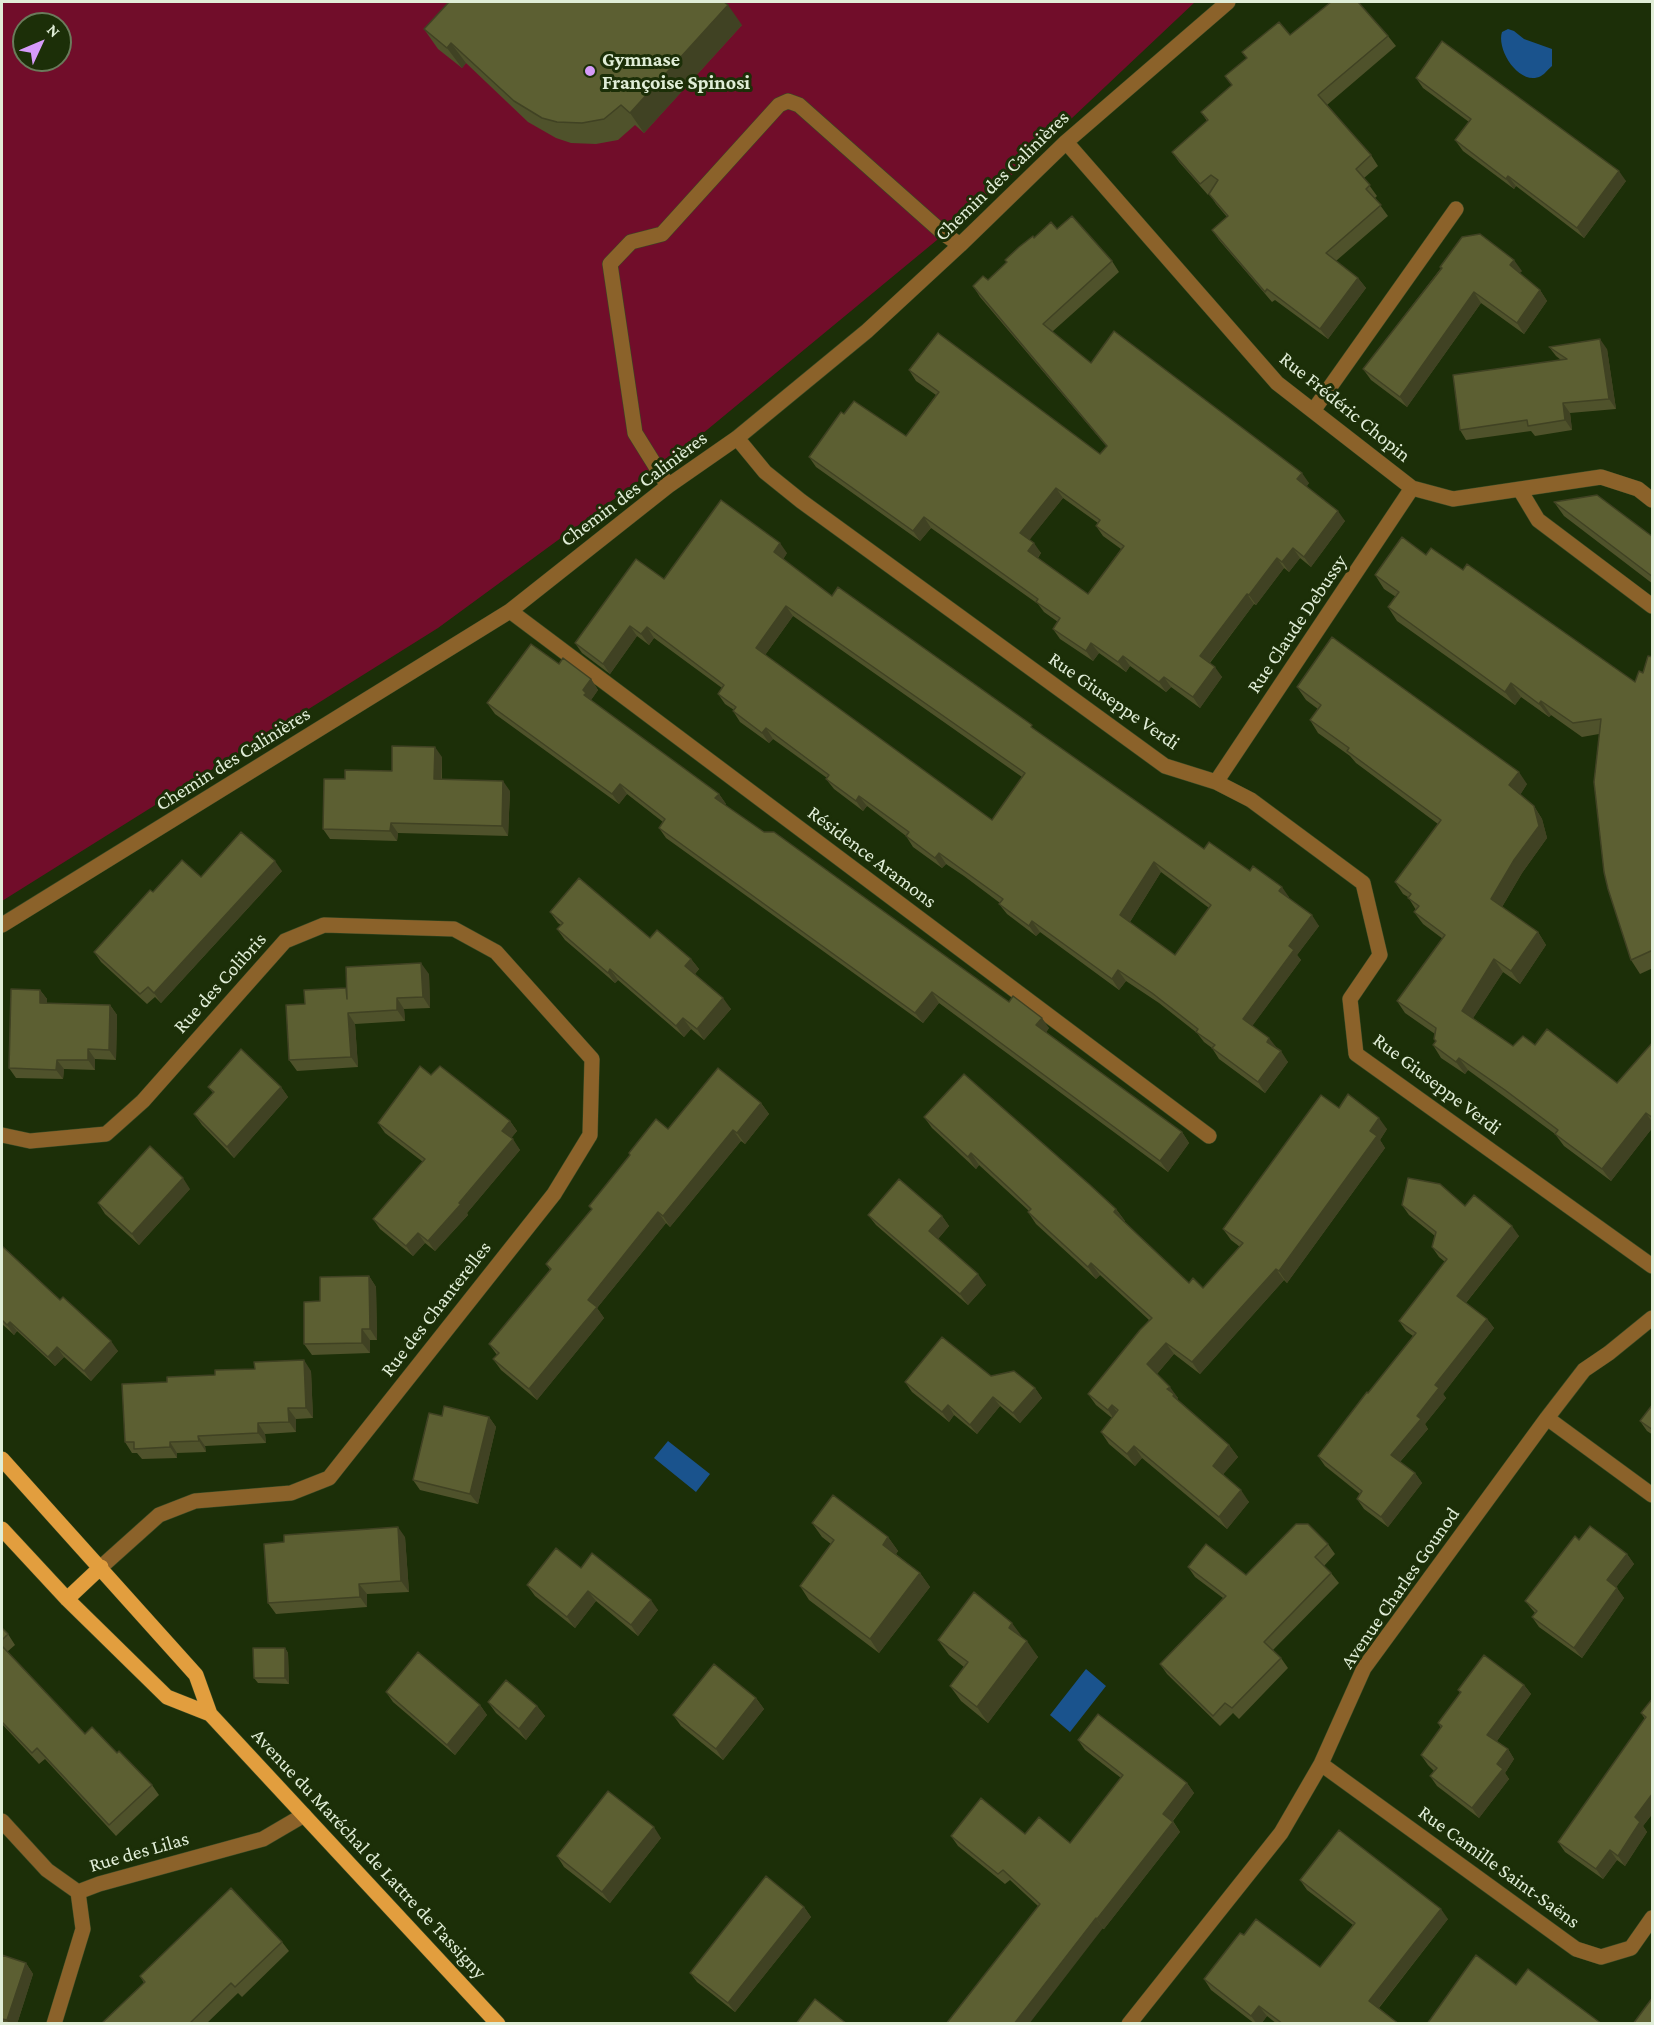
<!DOCTYPE html>
<html>
<head>
<meta charset="utf-8">
<style>
  body { margin:0 }
  #map { position:relative; width:1654px; height:2025px; overflow:hidden; background:#1c2f08; font-family:"Crimson Pro",serif }
  canvas { display:block }
  .frame { position:absolute; inset:0; border:3px solid #e0edd7; pointer-events:none }
  .north { position:absolute; left:12px; top:12px; width:60px; height:60px; box-sizing:border-box; background:#1c2f08; border:2px solid #6a7b5b; border-radius:50%; rotate:46deg; font-size:16px; font-weight:700; line-height:24px; text-align:center; color:#e0edd7 }
  .north::after { content:''; display:block; margin:auto; width:21px; height:27px; background:#d69bfa; clip-path:polygon(50% 0,100% 100%,50% 72%,0 100%) }
</style>
</head>
<body>
<div id="map">
<canvas width="1654" height="2025"></canvas>
<div class="frame"></div>
<div class="north">N</div>
</div>
<script>
const c = document.querySelector('canvas').getContext('2d');
c.lineJoin = 'round';
function paint(path, color) { c.fillStyle = color; c.fill(path, 'evenodd'); }
function stroke(path, color, width, dash) { c.strokeStyle = color; c.lineWidth = width; c.lineCap = dash ? 'butt' : 'round'; c.setLineDash(dash || []); c.stroke(path); }
function drawText(font, color, halo, rows, align = 'center') {
  c.font = font + ' "Crimson Pro",serif'; c.lineWidth = 6; c.setLineDash([]); c.textBaseline = 'middle'; c.strokeStyle = halo; c.fillStyle = color; for (const [text, x, y, turn = 0] of rows) {
    c.save(); c.translate(x, y); c.rotate((+turn || 0) * Math.PI / 180); c.textAlign = isNaN(turn) ? turn : align; if (halo) c.strokeText(text, 0, 0); c.fillText(text, 0, 0); c.restore();
  }
}
paint(new Path2D(`
  M2,2h1193l-212,200 -287,237 -258,189 -436,273zM24,24h36v36h-36z`), '#710d2a');
paint(new Path2D(`
  M1508,29l6,2 10,8 28,10v17c-3,2 -7,8 -11,10 -21,11 -45,-26 -39,-44z
  M668,1441l42,33 -14,18 -42,-34z
  M1086,1669l20,17 -36,46 -20,-17z`), '#1a538d');
const minor = new Path2D(`
  M1066,142l211,241 135,105 41,11 148,-22 37,12 14,11
  M1313,411l143,-202
  M737,438l28,34 36,29 364,265 51,16 35,18 112,83 17,72 -30,44 6,55 296,212
  M668,486l-33,-53 -25,-169 21,-22 31,-8 117,-129 9,-4 11,4 144,128 17,12
  M1520,490l18,30 114,86
  M510,611l699,525
  M1216,782l196,-294
  M2,925l508,-314 158,-125 69,-48 130,-107 93,-86 106,-103 162,-140
  M2,1135l28,6 76,-7 37,-33 142,-160 39,-16 130,4 42,23 96,107 -2,76 -36,59 -225,284 -38,15 -96,8 -36,14 -58,52
  M1547,1418l105,77
  M1321,1764l255,185 25,8 30,-9 21,-30
  M2,1821l45,49 31,22
  M54,2024l29,-95 -5,-37 21,-8 164,-45 41,-24
  M1129,2024l152,-191 40,-69 43,-96 183,-250 37,-48 25,-17 43,-35`);
const major = new Path2D(`
  M2,1459l194,216 14,39 288,310
  M2,1529l65,70 100,98 43,17
  M67,1599l34,-32`);
stroke(minor, '#374a25', 16);
stroke(major, '#374a25', 16);
stroke(minor, '#8b622a', 15);
stroke(major, '#e29e3e', 15);
paint(new Path2D(`
  M742,25l-98,108 -9,-8 -17,15 -22,4 -25,-1 -15,-5 -28,-16 -62,-59 -4,5 -24,-19 -14,-20z
  M1290,35l98,1 8,10 -69,59 44,50 7,11 -14,12 13,18 -2,2 13,18 -52,45 22,17 8,10 -38,51 -53,-39 -3,2 -53,-62 -7,-10 15,-13 -11,-13 -7,-11 -1,2 -29,-33 -7,-10 35,-31 -6,-9 31,-27 -7,-9z
  M1416,78l210,103 -42,57 -68,-52 -2,3 -51,-38 -8,-11 14,-18 -46,-34z
  M1057,229l55,32 7,11 -67,60 39,31 218,120 -3,4 39,34 -34,46 -11,-9 -11,14 -5,-4 -28,37 -2,-1 -44,59 12,14 -22,31 -29,-21 -5,5 -36,-26 -4,6 -27,-19 -6,8 -33,-22 -7,-10 5,-7 -14,-10 -6,-8 -107,-76 -11,13 -104,-74 -7,-10 35,-43 62,22 30,-41 -20,-14 -7,-11 191,84 7,-7 -127,-150 -7,-11 15,-6 46,-42zM1063,498l35,25 -2,3 7,10 18,13 -33,45 -50,-36 3,-5 -12,-13z
  M1441,268l81,3 -3,2 21,17 7,11 -23,33 -43,-31 -74,104 -36,-27 -8,-11z
  M1549,347l58,2 9,60 -46,4 2,17 -37,6 -4,-5 -65,9 -6,-10 101,-70 -5,-4z
  M1554,502l99,35v47l-89,-68z
  M787,553l-4,6 49,37 203,134 169,119 46,22 39,26v1l30,28 -22,29 4,5 -49,66 24,22 12,14 -23,31 -46,-34 -7,-11 -8,-6 -7,-9 -38,-30 -33,-22 -7,9 -79,-58 -4,4 -29,-22 -8,-10 1,-1 -36,-27 -18,-12 -4,4 -29,-21 -7,-11 -39,-30 -4,5 -29,-22 -8,-10 1,-1 -54,-39 -4,4 -29,-21 -7,-11 1,-1 -9,-6 -7,-10 4,-6 -68,-50 -5,7 -12,-9 -27,38 -28,-21 -7,-10 89,-64zM793,616l229,161 -30,43 -227,-165zM1161,872l48,36 -34,47 -45,-33z
  M1426,555l37,15 172,112 8,-9 10,-16v311l-13,6 -9,-14 -32,-226 -17,3 -31,-22 -2,2 -28,-20 -6,8 -118,-84 -9,-14 8,-10 -12,-8 -9,-14z
  M559,664l32,15 7,11 -7,10 1,1 127,93 7,10 -1,1 284,197 40,26 -3,4 136,100 7,11 -21,29 -229,-169 -16,20 -257,-185 -7,-10 4,-6 -36,-28 -8,10 -124,-90 -8,-11z
  M1297,687l230,97 -7,11 14,11 8,13 5,19 -25,35 -20,34 36,25 8,13 -26,39 -17,-12 -30,46 40,28 22,-1 82,38 36,-41v85l-42,54 -47,-35 -9,-12 -42,-31 -45,-33 -3,4 -24,-16 -8,-13 3,-3 -2,-3 1,-5 -30,-21 -8,-12 46,-62 -20,-15 -9,-12 2,-2 -8,-13 -5,-3 -8,-12 43,-58 -82,-61 -6,-7 -32,-23 -8,-13 8,-11 -12,-9z
  M442,757v22l68,12 -2,45 -110,-3 -1,8 -67,-2 -7,-10 22,-50 47,-8z
  M282,871l-121,132 -6,-6 -8,7 -46,-42 -7,-10 59,-60 48,-15z
  M550,912l100,26 41,21 8,10 -4,5 36,35 -27,31 -13,-11 -7,8 -66,-57 -3,3 -50,-43 -8,-11 4,-4 -3,-2z
  M429,974l1,34 -26,1 1,12 -50,3 3,43 -61,4 -8,-11 16,-56 41,-16z
  M40,990l7,9v4l63,2 7,10 -1,45 -21,-1v11l-31,-1 -1,10 -47,-1 -7,-10z
  M431,1075l79,46 7,10 -6,7 9,12 -53,63 1,2 -33,36 -10,-8 -12,13 -33,-27 -7,-10 50,-57 -38,-29 -7,-10z
  M208,1087h73l7,10 -54,61 -32,-33 -8,-11 19,-21z
  M761,1103l8,11 -24,30 -4,-3 -71,86 -4,-4 -69,85 7,10 -67,82 -36,-30 -8,-11 4,-4 -8,-11 61,-74 -4,-6 46,-54 -3,-4 41,-51 -1,-2 39,-24z
  M1339,1108l48,21 -7,11 5,8 -98,135 -3,-3 -84,94 -26,-20 -17,20 21,24 -1,1 52,46 9,12 -15,17 26,28 -22,27 -85,-71 -7,8 -26,-22 -8,-12 11,-14 -16,-13 -8,-11 61,-74 -49,-45 -4,4 -60,-55 -8,-12 1,-1 -50,-46 -3,4 -44,-41 -8,-11 192,92 9,12h-1l13,13 52,49 14,5 37,-41 -9,-7 -8,-11z
  M190,1189l-51,56 -34,-31 -7,-11z
  M1402,1205l63,1 54,30 -53,67 21,16 7,9 -51,66 3,4 -21,26 3,5 -28,33 15,11 7,10 -34,44 -24,-18 -7,-10 3,-5 -35,-28 -7,-10 95,-120 -7,-5 -7,-10 46,-59 -6,-5 -7,-10 3,-11 -26,-21z
  M868,1215l74,1 7,10 -11,13 48,46 -18,20 -92,-80z
  M2,1246l58,54 58,51 -27,30 -27,-24 -9,9 -38,-35 -3,4 -12,-11z
  M369,1276l7,11 1,53h-7v13l-58,2 -8,-11 16,-43z
  M311,1371l2,47 -17,1v13l-31,2 1,9 -61,3 1,6 -29,1v5l-35,1 -5,-6h-5l-7,-11 42,-60z
  M991,1376l44,12 7,10 -22,25 -20,-17 -23,28 -23,-19 -5,7 -37,-30 -7,-10z
  M1653,1404v31l-6,-4 -7,-10z
  M489,1417l7,10 -18,77 -58,-14 -7,-10z
  M812,1523l76,14 10,14 -2,3 24,19 10,14 -51,66 -70,-53 -9,-14 31,-42 -9,-7z
  M405,1537l4,55 -42,2v13l-91,7 -8,-11z
  M1579,1540l48,14 7,10 -18,23 8,11 -42,60 -43,-31 -7,-10 3,-4 -10,-12z
  M1328,1544l7,10 -11,12 7,7 8,10 -66,67 8,8 7,10 -49,51 -6,-6 -13,13 -53,-52 -7,-10 63,-66 -28,-21 -7,-10 58,8z
  M581,1568l77,42 -20,26 -42,-35 -21,27 -40,-32 -8,-11z
  M2,1628l6,6 7,11 -8,7 78,82 32,19 35,32 7,10 -43,41 -71,-77 -6,5 -37,-40z
  M1023,1639l15,18 -50,66 -27,-22 -11,-15 14,-19 -15,-12 -11,-15z
  M285,1648l3,5 1,31 -31,-1 -4,-5z
  M1524,1685l7,9 -34,47 11,8 6,10 -9,14 4,6 -30,39 -42,-32 -7,-10 4,-5 -6,-6 -7,-10 20,-27 -3,-5 22,-30 -2,-3z
  M386,1692l94,13 7,10 -32,40 -62,-53z
  M756,1698l8,11 -41,51 -42,-34 -8,-11z
  M1653,1698v115l-10,13 4,6 -22,34 -8,-6 -14,19 -38,-27 -7,-10 87,-123 -4,-6z
  M488,1702l49,4 8,10 -19,24 -30,-27z
  M1078,1740l109,43 7,10 -21,28 7,11 -76,97 -66,-23 -28,-26 -5,4 -47,-38 -7,-10 74,-2 45,9 51,-65 -36,-28z
  M661,1838l-51,65 -46,-36 -7,-11z
  M1300,1880l148,39 -69,89 20,16h-122l-10,-8 -6,8h-6l-44,-34 -7,-11 40,-44 76,32 33,-42 -46,-35z
  M804,1907l7,10 -76,95 -38,-30 -7,-9z
  M282,1942l7,9 -47,46 -4,-4 -32,31h-105l43,-41 -4,-7z
  M2,1955l24,8 7,11 -16,50h-15z`), '#4f522b');
paint(new Path2D(`
  M728,5l14,20 -98,108 -14,-20z
  M451,43l15,20 -4,5 -15,-20z
  M1619,171l7,10 -42,57 -7,-10z
  M1508,176l8,10 -2,3 -8,-10z
  M1514,260l8,11 -5,5 -7,-11z
  M1358,278l8,10 -38,51 -8,-10z
  M1540,290l7,11 -23,33 -7,-11z
  M1474,292l7,11 -74,104 -7,-10z
  M1600,339l7,10 9,60 -7,-10z
  M1563,403l7,10 2,17 -7,-10z
  M1302,473l7,10 -5,7 -7,-11z
  M1056,488l7,10 -36,45 -7,-10z
  M1338,511l7,10 -34,46 -7,-10z
  M924,517l7,11 -11,13 -7,-10z
  M780,543l7,10 -6,10 -7,-11z
  M1034,543l7,10 -6,8 -7,-10z
  M1293,548l7,10 -11,14 -7,-10z
  M1277,558l7,10 -28,37 -7,-10z
  M1247,594l7,10 -47,62 -7,-10z
  M786,606l7,10 -30,42 -7,-10z
  M630,626l7,10 -27,38 -7,-10z
  M647,627l7,11 -5,7 -8,-11z
  M1091,643l8,10 -6,8 -7,-10z
  M1123,656l7,10 -4,6 -8,-10z
  M1215,667l7,10 -22,31 -7,-11z
  M1164,677l7,10 -5,5 -7,-10z
  M591,679l7,11 -7,10 2,3 -9,-8 -1,-5z
  M1511,683l10,14 -6,8 -10,-13z
  M1541,701l10,14 -2,2 -10,-13z
  M766,728l7,11 -4,4 -7,-10z
  M435,747l7,10 -1,32 -7,-10z
  M1519,772l8,12 -9,14 -9,-13z
  M503,781l7,10 -2,45 -6,-10z
  M620,784l7,10 -8,10 -7,-10z
  M719,794l7,10 -4,5 -7,-11z
  M859,796l8,10 -4,5 -7,-10z
  M1534,806l8,13 5,19 -25,35 -23,39 -8,-13z
  M391,823l7,10 -1,8 -7,-10z
  M939,853l7,11 -4,4 -7,-10z
  M275,861l7,10 -121,132 -7,-10z
  M1154,862l7,10 -33,53 -8,-10z
  M1282,887l7,10 -3,5 -7,-11z
  M1312,915l7,11 -22,29 4,5 -51,69 -7,-10 46,-73z
  M1032,921l8,11 -4,4 -7,-10z
  M1538,932l8,13 -26,39 -9,-13z
  M691,959l8,10 -6,7 -8,-10z
  M1494,959l9,13 -33,51 -8,-12z
  M421,963l8,11 1,34 -7,-11z
  M610,969l8,11 -3,3 -7,-10z
  M1118,970l8,11 -7,9 -7,-11z
  M40,990l7,9v14l-7,-10z
  M932,992l7,11 -16,20 -8,-10z
  M397,998l7,11 1,12 -8,-11z
  M723,998l8,11 -27,31 -7,-11z
  M110,1005l7,10 -1,45 -7,-10z
  M348,1013l7,11 3,43 -7,-10z
  M683,1018l8,11 -7,8 -8,-11z
  M1042,1018l7,10 -5,8 -8,-11z
  M1269,1038l8,10 -10,-6z
  M88,1049l7,10v11l-7,-10z
  M1281,1051l7,11 -23,31 -7,-11z
  M1459,1058l9,12 -3,4 -9,-12z
  M57,1060l7,9 -1,10 -7,-9z
  M281,1087l7,10 -54,61 -7,-11z
  M761,1103l8,11 -24,30 -8,-11z
  M1646,1113l7,10v4l-42,54 -9,-12z
  M1379,1118l8,11 -7,11 5,8 -98,135 -8,-12 91,-140z
  M510,1121l7,10 -8,10 -7,-10z
  M733,1130l8,11 -71,86 -7,-11z
  M1182,1132l7,11 -21,29 -8,-11z
  M513,1139l7,11 -53,63 1,2 -33,36 -7,-10z
  M971,1153l8,12 -3,4 -8,-12z
  M183,1178l7,11 -51,56 -7,-11z
  M1116,1209l9,12 -3,2 -8,-11z
  M658,1212l8,11 -69,85 7,10 -67,82 -8,-11 59,-89z
  M942,1216l7,10 -13,15 -7,-10z
  M1512,1226l7,10 -55,69 -7,-9z
  M418,1233l7,10 -12,13 -7,-10z
  M1091,1263l9,12 -4,4 -8,-12z
  M1276,1269l8,11 -84,94 -8,-12z
  M978,1274l8,11 -18,20 -8,-11z
  M369,1276l7,11 1,53 -7,-11z
  M1487,1319l7,9 -51,66 3,4 -21,26 3,5 -30,35 -7,-9 26,-39 18,-31z
  M10,1322l7,9 -3,4 -7,-10z
  M362,1329l8,11v13l-8,-10z
  M111,1341l7,10 -27,30 -7,-10z
  M1166,1343l8,11 -19,22 -8,-12z
  M57,1347l7,10 -9,9 -7,-9z
  M304,1360l7,11 2,47 -7,-10z
  M1170,1387l8,11 -1,1 5,7 -15,-17z
  M1035,1388l7,10 -22,25 -7,-10z
  M993,1397l7,9 -23,28 -7,-9z
  M948,1405l6,10 -5,7 -7,-10z
  M1112,1405l8,11 -4,6 -8,-12z
  M288,1408l8,11v13l-7,-10z
  M489,1417l7,10 -18,77 -8,-10z
  M258,1423l7,11 1,9 -8,-10z
  M198,1436l7,10 1,6 -7,-11z
  M170,1442l7,11v5l-7,-11z
  M1229,1445l9,12 -17,20 -8,-11z
  M1134,1446l8,12 -7,8 -8,-12z
  M1415,1473l7,10 -34,44 -7,-10z
  M1241,1490l8,12 -22,27 -8,-12z
  M398,1527l7,10 4,55 -8,-11z
  M888,1537l10,14 -6,8 -9,-14z
  M1627,1554l7,10 -20,26 -7,-10z
  M920,1573l10,14 -51,66 -9,-14z
  M359,1584l8,10v13l-7,-10z
  M1617,1588l7,10 -42,60 -8,-10z
  M588,1591l8,10 -21,27 -8,-11z
  M651,1600l7,10 -20,26 -7,-11z
  M1012,1623l11,15 -14,-10z
  M1027,1641l11,16 -50,66 -11,-16z
  M285,1648l3,5 1,31 -4,-6z
  M1524,1685l7,9 -37,51 -7,-10z
  M756,1698l8,11 -41,51 -7,-11z
  M480,1705l7,10 -32,40 -8,-10z
  M537,1706l8,10 -19,24 -7,-11z
  M1508,1749l6,10 -9,14 4,6 -30,39 -7,-10 25,-44z
  M1187,1783l7,10 -24,31 -7,-10z
  M1653,1793v20l-10,13 4,6 -22,34 -7,-10 17,-39z
  M1173,1822l7,10 -76,97 -7,-10z
  M654,1827l7,11 -51,65 -8,-11z
  M1610,1850l7,10 -14,19 -7,-10z
  M804,1907l7,10 -76,95 -7,-9z
  M1441,1909l7,10 -72,92 -7,-10z
  M1096,1918l7,10 -74,96h-15z
  M26,1963l7,11 -16,50h-8l-2,-4z
  M1259,2006l8,10 -6,8h-4l-6,-8z`), '#404223');
const building = new Path2D(`
  M449,2h275l4,3 -98,108 -9,-8 -17,14 -22,4 -25,-1 -15,-4 -28,-17 -63,-58 -4,5 -23,-19z
  M1331,2h27l30,34 -70,59 53,60 -15,14 14,16 -4,4 15,16 -55,48 32,25 -38,51 -53,-40 -2,3 -53,-62 16,-14 -19,-22 9,-14 -7,-5 -11,9 -28,-32 36,-32 -7,-8 31,-27 -7,-9 22,-18 -5,-6 37,-30 11,13z
  M1442,41l177,130 -42,57 -69,-52 -2,3 -51,-39 16,-21 -55,-41z
  M1072,216l40,45 -69,63 48,39 23,-32 188,142 -5,6 41,32 -34,46 -11,-9 -11,14 -5,-4 -28,37 -2,-1 -47,62 15,11 -22,30 -29,-20 -5,5 -36,-26 -5,6 -27,-19 -5,8 -33,-22 7,-11 -24,-16 2,-3 -114,-82 -11,14 -104,-74 32,-45 3,2 10,-13 52,35 33,-44 -30,-22 29,-37 162,121 7,-8 -134,-160 10,-10 5,4 19,-18 -2,-2 14,-13 14,-11 1,2 17,-16 6,7zM1056,488l44,32 -4,6 28,20 -36,48 -60,-43 6,-8 -14,-10z
  M1480,234l34,26 -4,5 30,25 -23,33 -43,-31 -74,105 -37,-28 79,-101 -2,-1 22,-30z
  M1600,339l9,60 -46,4 2,17 -37,6 -1,-6 -67,10 -7,-55 114,-16 -18,-12z
  M1597,495l56,42v40l-99,-75z
  M721,500l59,43 -6,9 58,44 6,-9 194,138 -1,2 173,122 5,-7 41,29 3,-5 29,21 -3,4 33,24 -23,31 5,4 -51,69 26,19 -2,4 14,9 -23,31 -46,-34 3,-3 -19,-13 2,-3 -46,-36 -34,-23 -6,9 -80,-58 -3,5 -30,-22 4,-5 -46,-33 -18,-13 -4,5 -29,-22 3,-4 -50,-36 -3,5 -30,-22 3,-4 -63,-47 -4,5 -29,-22 3,-4 -18,-13 6,-9 -77,-58 -6,7 -11,-8 -27,38 -28,-21 61,-84 28,20zM786,606l239,167 -33,47 -236,-172zM1154,862l57,43 -36,50 -55,-40z
  M1402,537l24,18 5,-7 32,22 4,-6 168,118 4,-11 4,2 5,-17 5,1v293l-22,10 -23,-71 -4,-17 -10,-90 7,-63 -28,4 -32,-22 -2,3 -28,-21 -6,9 -117,-85 11,-15 -24,-17z
  M1332,637l187,135 -10,13 25,21 5,20 -25,34 -23,39 47,33 -27,39 -17,-12 -32,52 51,35 10,-10 12,9 12,-16 70,54 36,-41v76l-7,-5 -44,56 -47,-35 3,-4 -53,-40 -46,-32 -3,4 -23,-17 3,-4 -2,-2 2,-11 -39,-27 48,-66 -31,-23 5,-6 -11,-8 3,-4 -16,-12 46,-62 -94,-69 2,-3 -39,-28 11,-15 -24,-18z
  M531,644l28,20 4,-6 28,21 -8,11 3,3 -2,2 135,99 -4,4 49,34h10l235,170 4,-6 29,22 -6,7 146,107 -22,29 -228,-169 -17,21 -256,-185 6,-9 -45,-35 -8,10 -125,-91z
  M392,746l43,1 -1,32 69,2 -1,45 -111,-3 -1,8 -67,-2 1,-50h21v-9l47,1z
  M241,832l34,29 -121,132 -6,-6 -8,7 -46,-42 56,-62 3,2 29,-32 19,17z
  M579,878l71,60 7,-8 34,29 -6,7 38,32 -26,31 -14,-11 -7,8 -66,-57 -2,4 -51,-44 6,-6 -13,-11z
  M421,963l2,34 -26,1v12l-49,3 3,44 -62,3 -3,-55 19,-1 -1,-14 42,-2 1,11 -1,-32z
  M11,989l29,1v13l70,2 -1,45 -21,-1v11h-31l-1,10 -47,-2z
  M241,1049l40,38 -54,60 -33,-33 20,-22 -6,-5z
  M420,1066l11,9 9,-9 70,55 -8,10 11,8 -54,64 2,1 -33,37 -10,-8 -12,13 -33,-27 52,-60 -47,-36z
  M718,1068l43,35 -24,30 -4,-3 -70,86 -5,-4 -70,88 9,7 -68,82 -36,-30 6,-6 -10,-9 62,-75 -5,-5 46,-55 -3,-3 41,-51 -1,-2 27,-34 12,10z
  M964,1074l126,111 26,24 -2,3 23,22 52,49 4,-5 10,10 40,-45 -20,-14 98,-134 18,13 9,-14 31,24 -9,13 7,5 -98,135 -3,-2 -84,93 -26,-19 -19,21 23,23 -3,2 7,5 -1,2 56,49 -16,21 28,24 -22,27 -85,-71 -7,8 -26,-22 17,-22 -6,-5 -4,5 -20,-16 52,-64 12,-12 -61,-55 -3,4 -60,-55 3,-3 -22,-21 -38,-35 -3,4 -44,-40z
  M150,1146l33,32 -51,56 -34,-31z
  M1408,1178l32,6 25,22 9,-11 38,31 -55,70 30,23 -52,66 4,3 -22,28 4,3 -30,36 24,18 -34,44 -24,-18 5,-8 -44,-35 49,-64 1,1 48,-60 -17,-12 48,-62 -15,-12 4,-15 -34,-27z
  M899,1179l43,37 -13,15 49,43 -18,20 -92,-79z
  M2,1246l58,54 3,-3 48,44 -27,30 -27,-24 -9,10 -38,-35 -3,3 -5,-5z
  M369,1276l1,53h-8v14l-58,1v-42l16,-1v-24z
  M942,1337l49,39 23,-5 21,17 -22,25 -20,-16 -23,28 -22,-20 -6,7 -37,-30z
  M304,1360l2,48h-18l1,14 -31,1v10l-60,3 1,5 -29,1v5l-36,2v-7h-9l-3,-58 45,-2v-5l48,-2v-5l40,-1 -1,-7z
  M1653,1404v26l-13,-9z
  M444,1406l45,11 -19,77 -57,-14 16,-67 13,3z
  M833,1495l55,42 -5,8 37,28 -50,66 -70,-53 34,-46 -22,-17z
  M1296,1524h12l20,20 -13,13 16,16 -67,69 17,16 -49,50 -7,-5 -12,13 -53,-52 66,-68 -38,-29 18,-23 40,31z
  M1590,1526l37,28 -20,26 10,8 -43,60 -42,-31 5,-6 -12,-10 50,-65 4,4z
  M398,1527l3,54 -42,3 1,13 -92,6 -4,-59 20,-2v-7z
  M556,1548l25,20 11,-15 59,47 -20,25 -43,-34 -21,26 -40,-32z
  M974,1592l38,31 -3,5 18,13 -50,66 -27,-21 18,-24 -30,-22z
  M2,1628l6,6 -6,6z
  M2,1646l83,88 7,-7 25,26 2,-2 33,34 -43,40 -72,-77 -5,5 -30,-31z
  M253,1648h32v30h-31z
  M418,1652l62,53 -33,40 -61,-53z
  M1484,1655l40,30 -37,50 21,14 -11,15 6,5 -31,39 -42,-32 7,-8 -16,-13 21,-29 -4,-3 23,-31 -3,-2z
  M714,1664l42,34 -40,51 -43,-34z
  M506,1680l31,26 -18,23 -31,-27z
  M1653,1698v95l-18,24 5,5 -22,34 -8,-6 -14,19 -38,-27 88,-125 -5,-4z
  M1098,1714l89,69 -24,31 10,8 -76,97 -1,-1 -82,106h-68l94,-120 -37,-34 -5,4 -47,-38 30,-38 44,36 14,-17 31,26 53,-68 -45,-35z
  M608,1791l46,36 -52,65 -45,-36z
  M1339,1830l102,79 -72,92 30,23h-116l-24,-18 -8,10 -47,-37 36,-46 4,2 12,-16 64,48 35,-44 -55,-43z
  M766,1876l38,31 -76,96 -38,-30z
  M231,1888l51,54 -47,45 -4,-4 -42,41h-88l44,-42 -5,-6z
  M2,1955l24,8 -19,57 -5,-1z
  M1476,1955l40,30 12,-16 74,55h-175z
  M1653,1997v27h-20z
  M815,1999l32,25h-51z`);
paint(building, '#5c5f32');
stroke(building, '#404223', 1.5);
for (const [x, y, r, color] of [
  [590,71,6,"#d69bfa"]
]) { const dot = new Path2D(); dot.arc(x, y, r, 0, 2 * Math.PI); c.fillStyle = color; c.fill(dot); stroke(dot, '#1c2f08', 2); }
drawText('bold 20px', '#e0edd7', '#1c2f08', [
  ["Gymnase",602,60],
  ["Françoise Spinosi",602,83]
], 'left');
drawText('20px', '#e0edd7', '#1c2f08', [
  ["Chemin des Calinières",1002,176,-44],
  ["Rue Frédéric Chopin",1345,407,39],
  ["Chemin des Calinières",634,489,-37],
  ["Rue Claude Debussy",1297,624,-56],
  ["Rue Giuseppe Verdi",1114,701,35],
  ["Chemin des Calinières",233,759,-32],
  ["Résidence Aramons",872,857,37],
  ["Rue des Colibris",220,983,-48],
  ["Rue Giuseppe Verdi",1437,1084,37],
  ["Rue des Chanterelles",436,1309,-52],
  ["Avenue Charles Gounod",1400,1588,-55],
  ["Rue des Lilas",139,1852,-16],
  ["Avenue du Maréchal de Lattre de Tassigny",369,1854,47],
  ["Rue Camille Saint-Saëns",1499,1867,36]
]);
</script>
</body>
</html>
